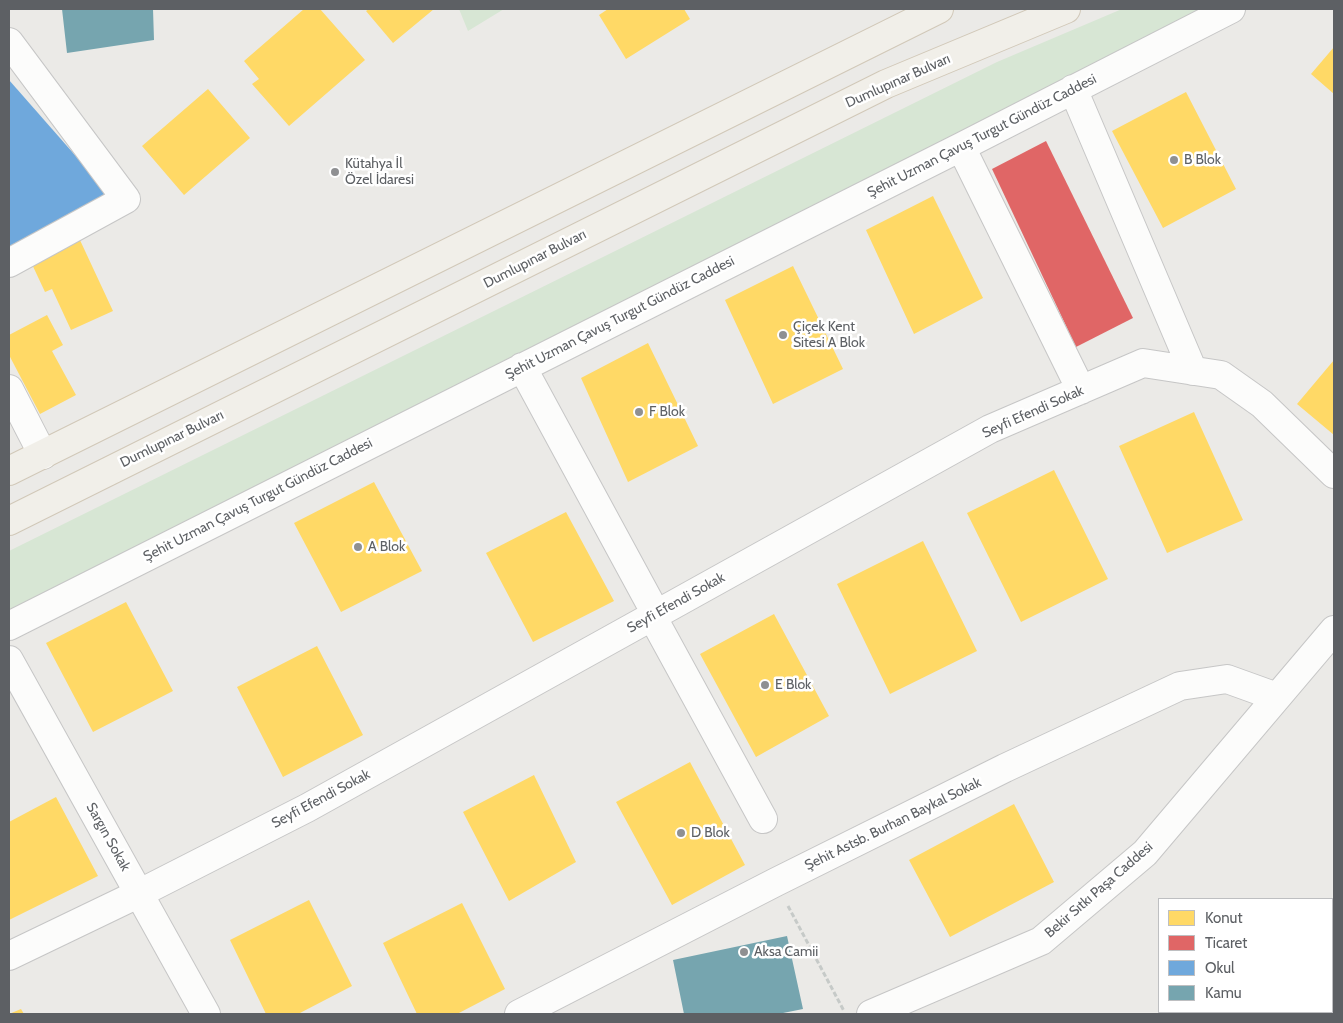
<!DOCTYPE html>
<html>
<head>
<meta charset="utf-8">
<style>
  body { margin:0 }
  #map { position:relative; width:1343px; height:1023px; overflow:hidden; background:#ebeae7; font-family:Cabin,sans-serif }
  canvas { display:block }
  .frame { position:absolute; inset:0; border:10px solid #5d6064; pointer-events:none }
  .legend { position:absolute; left:1158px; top:898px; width:175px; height:115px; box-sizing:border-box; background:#fff; border:1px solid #bebfc1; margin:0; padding:6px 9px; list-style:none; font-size:15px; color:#5d6064 }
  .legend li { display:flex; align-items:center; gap:10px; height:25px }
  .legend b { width:25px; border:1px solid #bebfc1 }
</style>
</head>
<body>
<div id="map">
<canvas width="1343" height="1023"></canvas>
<div class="frame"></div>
<ul class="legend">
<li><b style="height:14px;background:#ffd966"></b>Konut</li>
<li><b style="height:14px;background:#e06666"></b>Ticaret</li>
<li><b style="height:14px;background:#6fa8dc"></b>Okul</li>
<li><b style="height:14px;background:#76a5af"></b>Kamu</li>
</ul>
</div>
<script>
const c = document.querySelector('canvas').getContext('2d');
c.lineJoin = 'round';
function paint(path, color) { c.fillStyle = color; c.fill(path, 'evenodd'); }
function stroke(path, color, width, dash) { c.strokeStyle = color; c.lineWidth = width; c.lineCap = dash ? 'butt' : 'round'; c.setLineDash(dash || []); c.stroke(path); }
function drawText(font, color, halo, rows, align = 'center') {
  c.font = font + ' Cabin,sans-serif'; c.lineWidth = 5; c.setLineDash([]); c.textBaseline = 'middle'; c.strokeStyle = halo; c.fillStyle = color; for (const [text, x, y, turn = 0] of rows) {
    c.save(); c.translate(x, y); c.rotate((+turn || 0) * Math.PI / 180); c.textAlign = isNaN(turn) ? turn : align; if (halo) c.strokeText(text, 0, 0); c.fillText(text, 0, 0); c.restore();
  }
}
paint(new Path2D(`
  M459,9h45l-36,22z
  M1122,9h84l-1197,614v-72l988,-489z`), '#d7e6d4');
paint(new Path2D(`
  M304,9h16l45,51 -76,66 -37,-42 7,-5 -15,-18z
  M369,9h65l-41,34 -27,-32z
  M608,9h76l6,10 -64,40 -27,-44z
  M1334,47v47l-23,-20z
  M208,89l42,49 -66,57 -42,-49z
  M1186,92l50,97 -73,39 -51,-97z
  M933,196l50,102 -69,36 -48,-104z
  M79,238l34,73 -42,19 -19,-41 -7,3 -15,-32z
  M793,266l50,103 -70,35 -48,-104z
  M47,315l16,30 -11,6 24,44 -36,19 -31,-59v-20z
  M648,343l50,103 -70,36 -47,-104z
  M1334,360v75l-37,-31z
  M1194,412l49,108 -76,33 -48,-107z
  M1054,470l54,109 -87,43 -54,-109z
  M374,482l48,89 -81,41 -47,-89z
  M566,512l48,89 -81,41 -47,-89z
  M923,541l54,110 -87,43 -53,-110z
  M126,602l47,89 -80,41 -47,-89z
  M774,614l55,102 -73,41 -56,-103z
  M317,646l46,89 -80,42 -46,-90z
  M690,762l55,103 -73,40 -56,-103z
  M534,775l42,87 -67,39 -46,-89z
  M56,797l42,79 -89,44v-98z
  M1014,804l40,78 -104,55 -41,-77z
  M309,900l43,86 -54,28h-32l-36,-74z
  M462,903l43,86 -48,25h-40l-34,-71z
  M21,1009l3,5h-15z`), '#ffd966');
paint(new Path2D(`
  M1046,141l87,177 -57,29 -84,-178z`), '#e06666');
paint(new Path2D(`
  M9,80l101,115 -101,57z`), '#6fa8dc');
paint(new Path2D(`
  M62,9h91l1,31 -87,13z
  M787,936l16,73 -25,5h-94l-11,-54z`), '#76a5af');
const minor = new Path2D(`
  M9,42l117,157 -117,64
  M1073,89l120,282
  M961,147l120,243
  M522,367l134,247
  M9,389l34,66
  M652,616l111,203
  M9,626l952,-479 270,-138
  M9,660l197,354
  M9,956l131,-63 167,-85 683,-379 153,-66 78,12 41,29 72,70
  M519,1014l257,-132 229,-114 175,-82 47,-7 50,18
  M871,1014l170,-73 104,-88 189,-223`);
const major = new Path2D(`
  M9,471l930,-462
  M9,521l877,-437 180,-75`);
stroke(minor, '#c6c6c6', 30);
stroke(major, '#d1c8b8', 30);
stroke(new Path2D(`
  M788,906l56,105`), '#c6cac8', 3, [5, 2.5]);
stroke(minor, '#fcfcfb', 28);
stroke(major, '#f1efe9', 28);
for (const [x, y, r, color] of [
  [1174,160,5,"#8f9092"],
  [335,172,5,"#8f9092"],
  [783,335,5,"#8f9092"],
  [639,412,5,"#8f9092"],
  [358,547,5,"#8f9092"],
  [765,685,5,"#8f9092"],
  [681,833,5,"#8f9092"],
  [744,952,5,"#8f9092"]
]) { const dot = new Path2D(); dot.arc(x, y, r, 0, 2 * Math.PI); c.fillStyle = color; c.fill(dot); stroke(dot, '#fff', 2); }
drawText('14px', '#5d6064', '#fff', [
  ["Dumlupınar Bulvarı",898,81,-24],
  ["Şehit Uzman Çavuş Turgut Gündüz Caddesi",982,136,-27],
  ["Dumlupınar Bulvarı",535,259,-27],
  ["Şehit Uzman Çavuş Turgut Gündüz Caddesi",620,318,-27],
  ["Seyfi Efendi Sokak",1033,412,-24],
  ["Dumlupınar Bulvarı",172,439,-26],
  ["Şehit Uzman Çavuş Turgut Gündüz Caddesi",258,500,-27],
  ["Seyfi Efendi Sokak",676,603,-29],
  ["Seyfi Efendi Sokak",321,799,-28],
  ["Şehit Astsb. Burhan Baykal Sokak",893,824,-26],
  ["Sargın Sokak",108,837,61],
  ["Bekir Sıtkı Paşa Caddesi",1099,890,-41]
]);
drawText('14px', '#5d6064', '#fff', [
  ["B Blok",1184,160],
  ["Kütahya İl",345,164],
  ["Özel İdaresi",345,180],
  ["Çiçek Kent",793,327],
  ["Sitesi A Blok",793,343],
  ["F Blok",649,412],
  ["A Blok",368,547],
  ["E Blok",775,685],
  ["D Blok",691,833],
  ["Aksa Camii",754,952]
], 'left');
</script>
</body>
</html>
